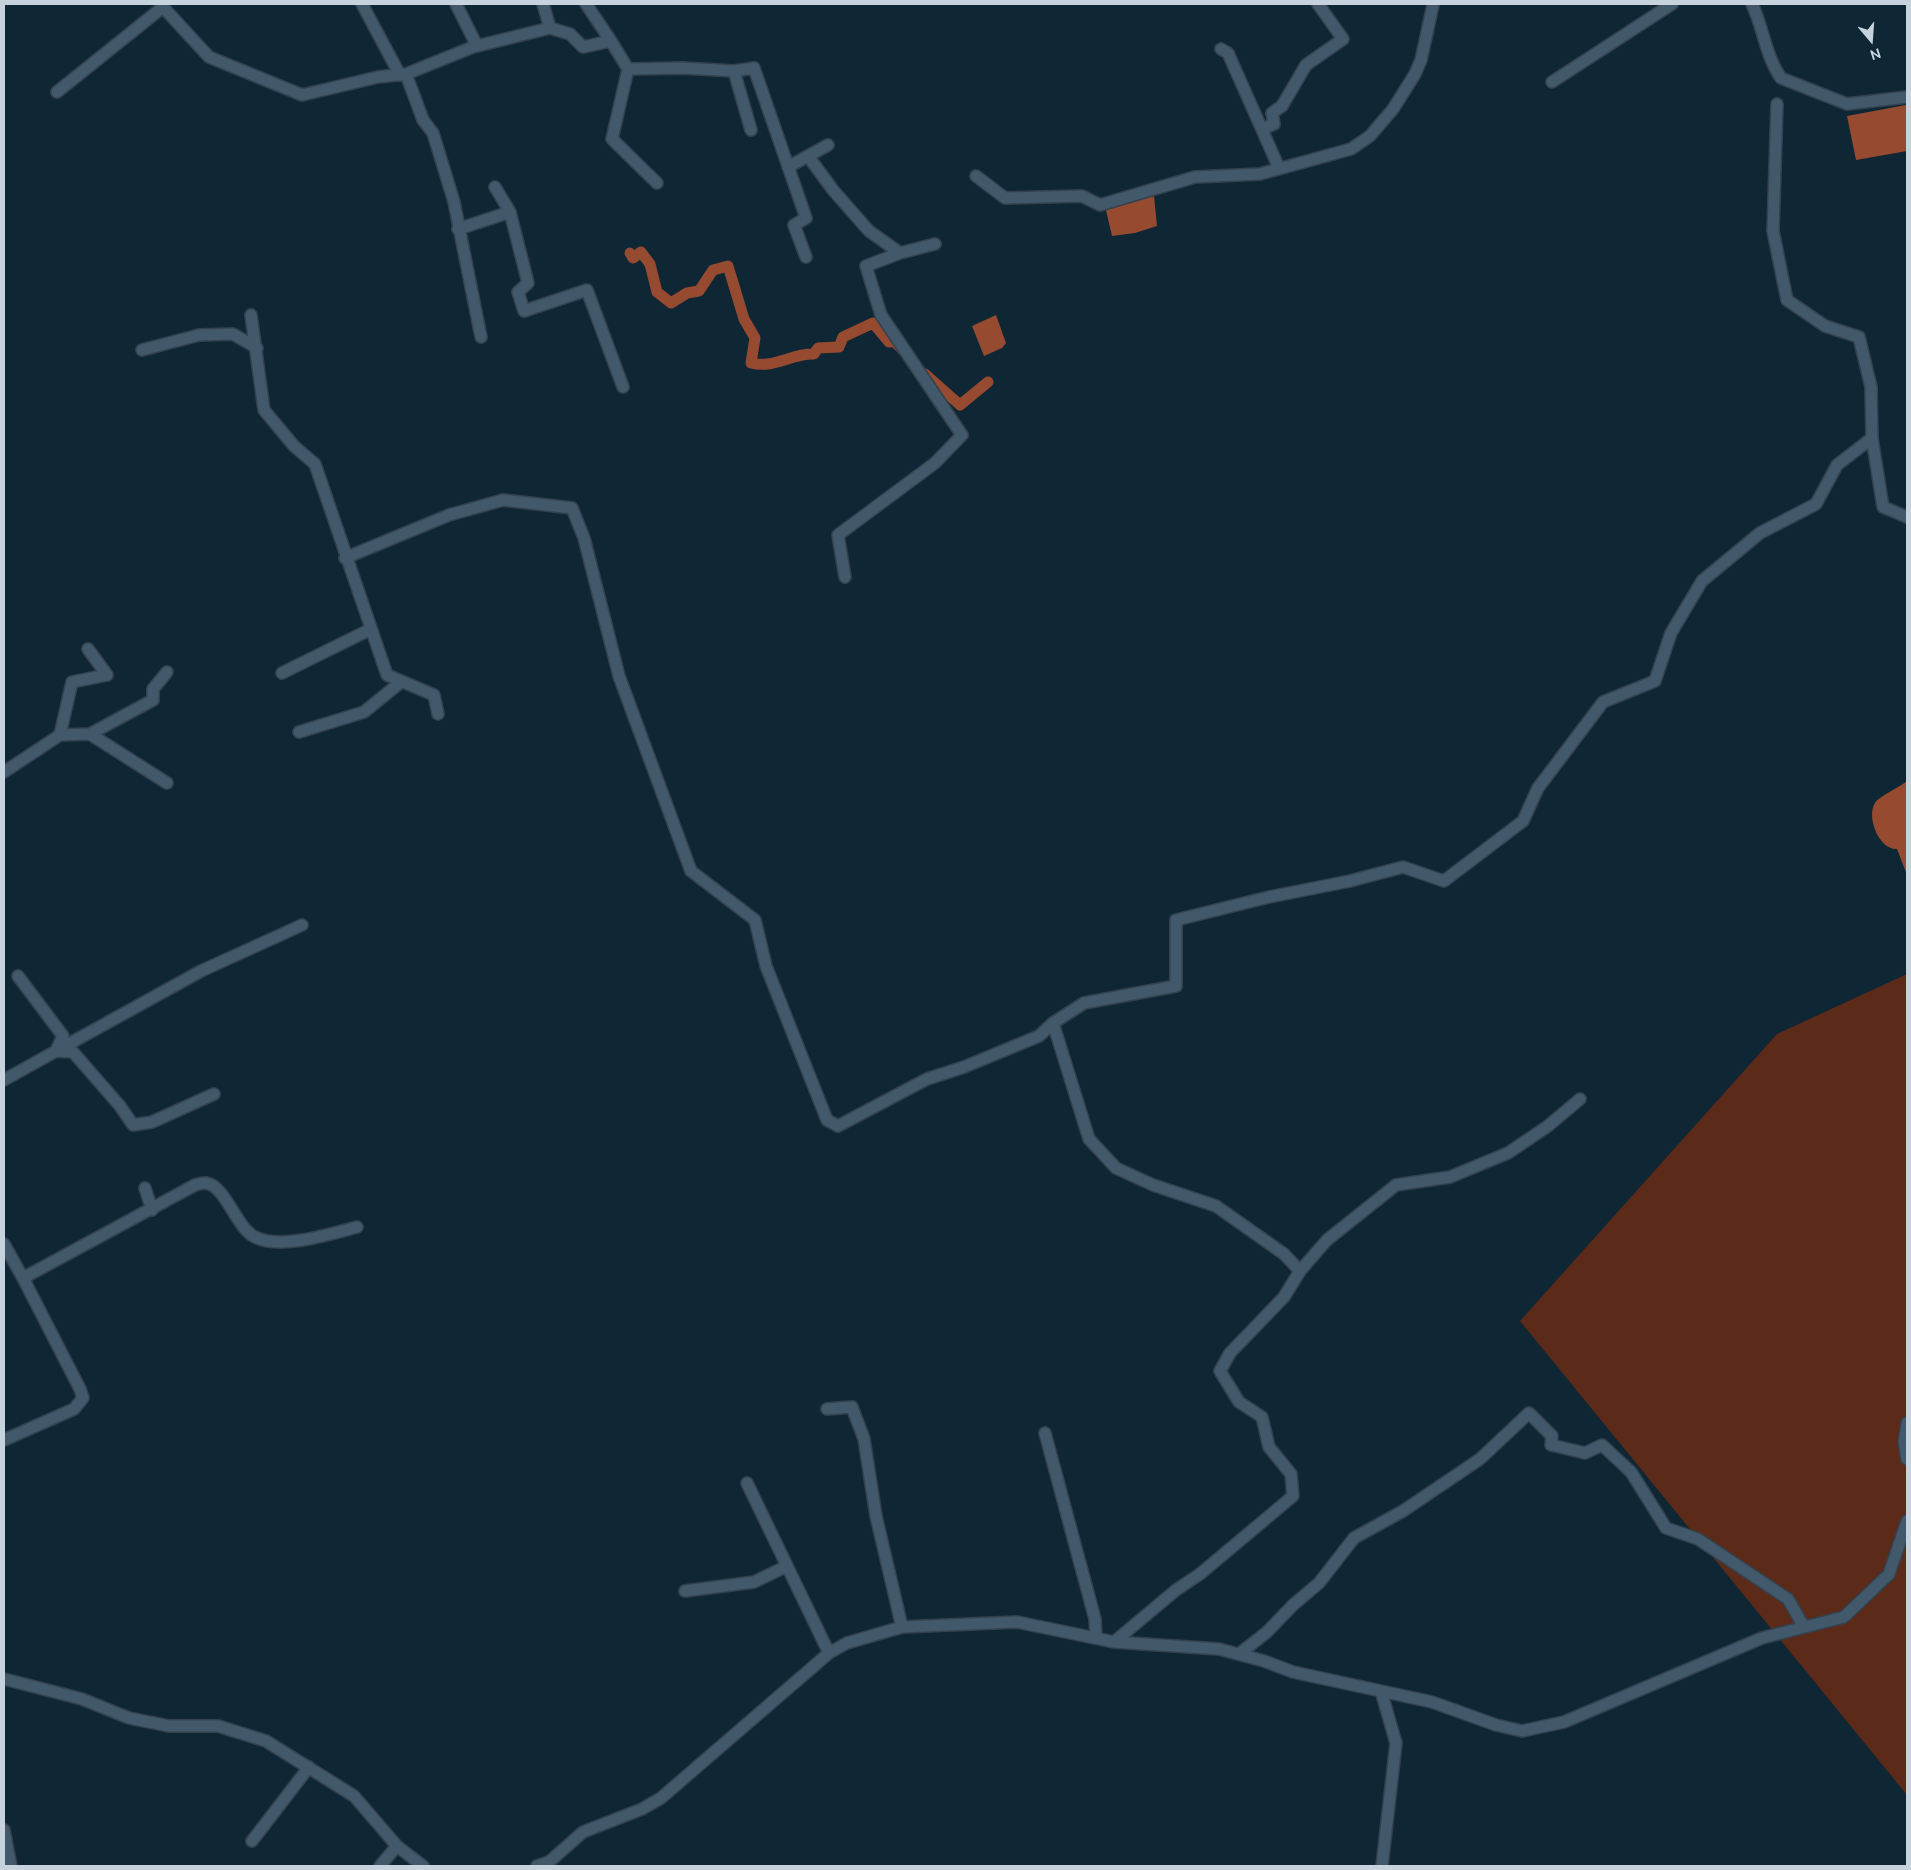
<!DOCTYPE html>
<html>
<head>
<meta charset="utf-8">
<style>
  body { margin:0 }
  #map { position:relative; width:1911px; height:1870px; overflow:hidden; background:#0f2635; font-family:Ubuntu,sans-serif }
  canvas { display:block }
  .frame { position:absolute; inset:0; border:5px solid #c6d3dd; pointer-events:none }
  .north { position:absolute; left:1846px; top:15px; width:50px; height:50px; -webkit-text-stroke:4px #0f2635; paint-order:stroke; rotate:162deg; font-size:14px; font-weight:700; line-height:20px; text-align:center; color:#c6d3dd }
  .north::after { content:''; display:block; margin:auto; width:18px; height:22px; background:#c6d3dd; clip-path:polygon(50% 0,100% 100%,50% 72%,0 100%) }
</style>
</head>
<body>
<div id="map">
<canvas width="1911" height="1870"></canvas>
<div class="frame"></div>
<div class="north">N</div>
</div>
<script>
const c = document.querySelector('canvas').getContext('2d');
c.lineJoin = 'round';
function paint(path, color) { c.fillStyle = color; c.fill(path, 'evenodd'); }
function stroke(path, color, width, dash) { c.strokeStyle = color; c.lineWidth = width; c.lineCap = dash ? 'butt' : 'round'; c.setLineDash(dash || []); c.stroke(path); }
paint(new Path2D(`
  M1907,974v821l-387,-474 257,-287z`), '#5b2a19');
paint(new Path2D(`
  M1906,105l1,46 -51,9 -9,-44z
  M1154,196l3,30 -22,7 -23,3 -7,-30z
  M996,315l10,28 -4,5 -18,8 -12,-30z
  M1907,781v94l-10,-26c-18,1 -31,-32 -22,-46 3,-6 25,-16 32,-22z`), '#964a30');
stroke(new Path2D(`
  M630,253l3,5 8,-6 9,12 7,28 14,11 16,-10 12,-2 14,-21 15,-4 16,53 11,19 -4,25c23,6 41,-10 63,-9l4,-6 21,-1 4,-10 30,-14 16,19 5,-1 10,10
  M925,374l35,31 28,-23`), '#964a30', 11);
const minor = new Path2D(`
  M362,4l38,71
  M456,4l21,42
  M543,4l7,24
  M1752,4c11,23 14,53 29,74l66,26 60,-7
  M611,41l17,28 55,-1 51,3 17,59
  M1221,49l7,4 51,115
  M628,69l-16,70 45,44
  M734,71l20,-3 52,150 -12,7 12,32
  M406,74l17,46 10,13 21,69 27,135
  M1552,82l120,-78
  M57,92l106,-85 46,50 93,38 76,-18 28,-3 67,-27 77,-19 20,6 13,13 28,-6 -25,-37
  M1777,104l-4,127 14,69 38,26 34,11 12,50 1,51 11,69 24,10
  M1262,129l12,-5 -2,-11 10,-7 24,-41 37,-26 -25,-35
  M808,156l25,34 36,41 31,22 35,-9
  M788,167l40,-22
  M976,176l29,22 77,-2 18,9 95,-28 65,-3 91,-25 19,-13 23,-27 22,-35 6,-14 12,-55
  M495,187l15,25
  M458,229l52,-17 18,71 -10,9 6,19 63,-21 36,97
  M251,315l13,95 30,36 21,18 72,211 47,20 4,19
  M142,350l57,-15 34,-1 24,14
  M345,558l104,-43 54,-15 69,8 12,30 35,138 72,195 64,49 11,46 61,154 11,6 89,-47 37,-12 75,-31 14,-13 31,-20 92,-17v-66l93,-23 81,-16 53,-14 41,14 79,-60 15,-33 65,-86 52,-21 16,-48 31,-52 58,-48 56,-29 21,-39 35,-27
  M845,577l-7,-42 97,-72 27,-28 -81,-120 -15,-49 34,-13
  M88,649l19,26 -35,7 -12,53 30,-1 63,-34v-11l14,-17
  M282,673l89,-44
  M299,732l65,-20 37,-30
  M90,734l77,49
  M4,772l56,-37
  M18,976l45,60 -7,15
  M1053,1023l36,116 27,29 37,17 63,21 68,48 16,17
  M56,1051l145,-80 101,-46
  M4,1080l52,-29 17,1 47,54 13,19 19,-3 62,-28
  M145,1188l7,22
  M4,1244l19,34 172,-93c3,-1 8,-2 11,-2 20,3 30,45 49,54 25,13 76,-3 102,-10
  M827,1409l25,-2 12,32 12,77 26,111
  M1907,1423l-3,19 3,17
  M1045,1433l50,186 1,17
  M4,1440l70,-31 9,-11 -3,-9 -57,-111
  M747,1483l82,170
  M685,1591l69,-9 33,-16
  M1114,1642l62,-52 24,-16 93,-78 -2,-22 -22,-27 -7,-30 -23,-15 -19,-31 10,-18 54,-56 16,-26 27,-31 69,-55 54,-8 58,-24 40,-27 32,-27
  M1239,1654l28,-22 26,-27 26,-22 35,-45 49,-27 77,-52 49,-46 23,23 -1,9 34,8 17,-8 29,27 35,56 32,11 90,60 16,28
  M4,1679l78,20 47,19 40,8h49l48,15 88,55 43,50 26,20
  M1381,1691l15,52 -14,123
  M4,1830l7,36
  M252,1841l57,-74
  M380,1866l17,-20
  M537,1866l12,-4 34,-30 59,-23 19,-11 168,-145 18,-10 55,-16 115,-5 97,20 105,7 45,12 29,11 139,30 64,23 26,6 42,-9 198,-84 82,-21 45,-43 18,-53`);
stroke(minor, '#33424e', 14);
stroke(minor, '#41596a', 11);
</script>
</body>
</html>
